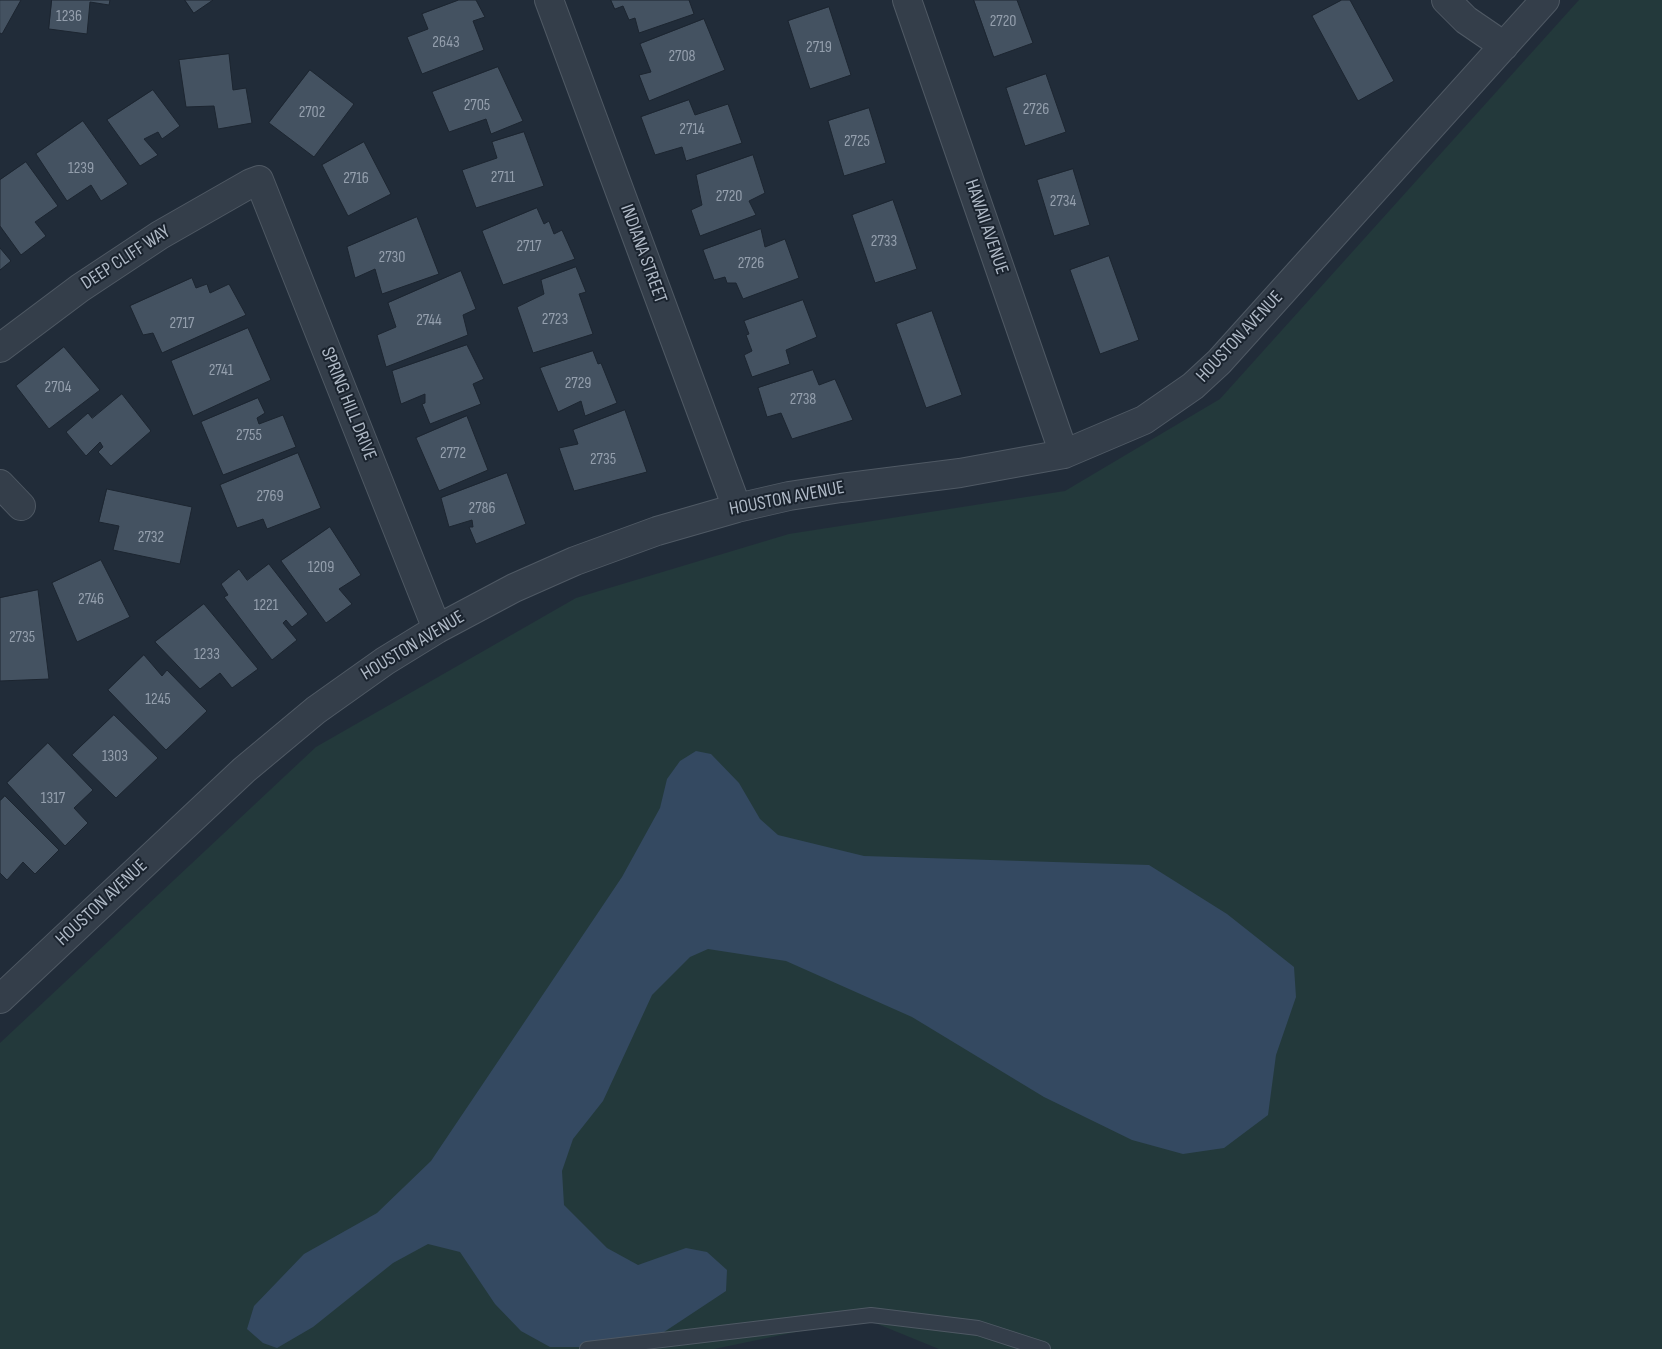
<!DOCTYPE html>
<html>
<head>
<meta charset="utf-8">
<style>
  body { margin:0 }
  canvas { display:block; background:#212c39 }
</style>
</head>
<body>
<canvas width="1662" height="1349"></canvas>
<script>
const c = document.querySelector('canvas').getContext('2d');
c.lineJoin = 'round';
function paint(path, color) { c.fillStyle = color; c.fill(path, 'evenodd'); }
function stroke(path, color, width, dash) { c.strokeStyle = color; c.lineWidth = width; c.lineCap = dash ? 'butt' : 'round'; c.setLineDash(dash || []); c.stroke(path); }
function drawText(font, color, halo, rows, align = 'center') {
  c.font = font + ' "Sofia Sans Condensed",sans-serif'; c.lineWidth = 4; c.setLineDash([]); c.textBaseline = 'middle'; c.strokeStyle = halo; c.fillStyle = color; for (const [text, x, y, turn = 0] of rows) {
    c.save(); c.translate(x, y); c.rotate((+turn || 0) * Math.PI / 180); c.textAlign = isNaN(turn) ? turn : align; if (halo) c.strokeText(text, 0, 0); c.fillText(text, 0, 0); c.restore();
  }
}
paint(new Path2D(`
  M1579,0h83v1349h-723l-76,-31 -149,31h-714v-306l316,-296 260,-149 213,-64 276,-43 155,-92z`), '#23393b');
paint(new Path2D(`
  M696,751l15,3 28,29 21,36 18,16 86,21 285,9 78,49 67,53 2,30 -20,58 -8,60 -44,33 -41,6 -51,-14 -88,-43 -132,-80 -126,-56 -78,-12 -18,8 -38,38 -49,106 -30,38 -11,32 2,34 43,43 31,17 48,-17 21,4 20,18 -1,21 -62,41 -82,15h-32l-29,-16 -26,-27 -35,-52 -32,-8 -35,19 -80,64 -36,21 -14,-5 -16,-14 7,-23 50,-52 73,-41 54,-52 191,-284 38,-69 7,-29 13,-18z`), '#344961');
const building = new Path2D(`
  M0,0h21l-19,34 -2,-1z
  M52,0h58l-1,5 -19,-3 -3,32 -38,-5z
  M185,0h28l-19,13z
  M459,0h17l9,17 -12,4 11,29 -62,24 -15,-37 21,-8 -6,-15z
  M611,0h78l5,14 -55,19 -4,-15 -6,2 -6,-14 -8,3z
  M974,0h43l16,43 -39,14z
  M1342,0h8l44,81 -36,20 -46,-85z
  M829,7l22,68 -41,14 -22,-68z
  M704,19l21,51 -76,31 -10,-26 12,-3 -11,-28z
  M229,54l4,36 13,-2 6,35 -34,6 -4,-23 -28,1 -7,-47z
  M498,67l25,54 -32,13 -5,-15 -37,13 -17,-40z
  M310,70l44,34 -40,53 -45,-34z
  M1046,74l20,58 -41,14 -19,-58z
  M153,90l27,36 -18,13 -4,-7 -14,7 14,16 -18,11 -33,-46z
  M689,100l6,15 33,-11 14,39 -56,18 -4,-14 -27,8 -14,-38z
  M869,108l17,55 -42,13 -16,-55z
  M83,121l45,63 -27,17 -10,-16 -24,16 -31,-47z
  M524,132l20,54 -68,22 -14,-38 35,-12 -5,-16z
  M364,142l27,52 -43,22 -26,-51z
  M753,155l12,38 -16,8 7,14 -56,21 -9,-26 11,-5 -6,-30z
  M26,162l32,44 -23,16 11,14 -25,19 -21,-29v-46z
  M1073,169l17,56 -36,11 -17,-56z
  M893,200l24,69 -42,14 -23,-68z
  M537,208l7,16 5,-3 5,13 8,-4 13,29 -72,26 -21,-54z
  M417,217l22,57 -57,20 -7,-25 -20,9 -8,-31z
  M761,229l4,18 20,-8 14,39 -56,21 -7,-16h-9l-2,-6 -11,3 -11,-30z
  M0,248l11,13 -11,9z
  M1109,256l30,84 -39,14 -30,-84z
  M576,267l10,25 -7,2 14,40 -60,19 -16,-46 27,-13 -3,-14z
  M461,271l15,38 -13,6 5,20 -82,32 -9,-32 19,-8 -8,-24z
  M192,278l4,10 11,-4 3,9 19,-9 17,31 -84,38 -9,-20 -10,2 -13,-29z
  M803,300l14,37 -31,13 4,14 -38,13 -8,-22 8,-4 -6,-16 3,-1 -5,-13z
  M932,311l30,84 -36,13 -30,-84z
  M248,328l23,52 -78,36 -22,-55z
  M467,345l17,34 -11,5 8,20 -51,20 -8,-20 3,-1v-9l-24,10 -9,-33z
  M64,347l36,43 -51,39 -33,-43z
  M593,351l5,13 3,-1 16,40 -32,13 -4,-15 -23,11 -18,-44z
  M813,370l6,15 16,-6 18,41 -61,19 -11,-26 -14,4 -9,-29z
  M122,394l29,37 -40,35 -13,-14 5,-5 -3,-5 -14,14 -20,-24 22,-19 4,5z
  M258,398l7,15 -8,5 2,6 24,-9 13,32 -73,28 -22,-53z
  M625,410l22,62 -73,19 -15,-43 19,-4 -5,-14z
  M467,416l21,54 -49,21 -23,-53z
  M298,453l23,55 -54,21 -4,-10 -26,9 -17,-43z
  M507,473l19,51 -50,20 -7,-17h4l-1,-7 -23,7 -8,-29z
  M107,489l85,18 -12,57 -67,-14 6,-24 -20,-4z
  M330,527l31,48 -22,14 13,15 -26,19 -45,-62z
  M101,560l29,57 -53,25 -25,-59z
  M269,564l39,50 -16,13 -6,-7 -3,3 14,17 -25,20 -48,-63 4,-2 -7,-11 18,-15 8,11z
  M38,590l11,89 -49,2v-83z
  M204,604l54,65 -26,19 -12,-15 -20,16 -45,-47z
  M144,655l18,21 5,-6 40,41 -41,39 -58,-60z
  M114,715l44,43 -42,40 -44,-43z
  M48,743l45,47 -19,18 14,15 -23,23 -58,-63z
  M5,796l54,54 -24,24 -12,-12 -16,18 -7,-7v-72z`);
paint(building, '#445261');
stroke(building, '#1c2530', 1);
const service = new Path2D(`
  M587,1349l284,-34 107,13 65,21`);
const minor = new Path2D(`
  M549,0l188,508
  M907,0l157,454
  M1446,0l20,20 38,26
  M0,348l80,-60 80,-53 91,-52 8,-3 178,449
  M0,484l21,22
  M0,999l244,-229 72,-60 69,-49 52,-32 77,-41 61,-27 82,-30 80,-23 52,-12 52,-8 119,-15 104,-19 80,-34 49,-34 26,-24 326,-362`);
stroke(service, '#4f5964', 16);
stroke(minor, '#4f5964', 30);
stroke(service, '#343e4a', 14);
stroke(minor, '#343e4a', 28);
drawText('16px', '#949fad', null, [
  ["1236",69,17],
  ["2720",1003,22],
  ["2643",446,43],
  ["2719",819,48],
  ["2708",682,57],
  ["2705",477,106],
  ["2726",1036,110],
  ["2702",312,113],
  ["2714",692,130],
  ["2725",857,142],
  ["1239",81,169],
  ["2711",503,178],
  ["2716",356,179],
  ["2720",729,197],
  ["2734",1063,202],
  ["2733",884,242],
  ["2717",529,247],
  ["2730",392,258],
  ["2726",751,264],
  ["2723",555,320],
  ["2744",429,321],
  ["2717",182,324],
  ["2741",221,371],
  ["2729",578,384],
  ["2704",58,388],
  ["2738",803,400],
  ["2755",249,436],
  ["2772",453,454],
  ["2735",603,460],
  ["2769",270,497],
  ["2786",482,509],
  ["2732",151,538],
  ["1209",321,568],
  ["2746",91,600],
  ["1221",266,606],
  ["2735",22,638],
  ["1233",207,655],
  ["1245",158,700],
  ["1303",115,757],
  ["1317",53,799]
]);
drawText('19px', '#afb9c6', '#1a232e', [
  ["HAWAII AVENUE",986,227,71],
  ["INDIANA STREET",643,254,70],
  ["DEEP CLIFF WAY",126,258,-33],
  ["HOUSTON AVENUE",1240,337,-47],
  ["SPRING HILL DRIVE",348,404,68],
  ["HOUSTON AVENUE",787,499,-11],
  ["HOUSTON AVENUE",413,646,-31],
  ["HOUSTON AVENUE",102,903,-43]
]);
</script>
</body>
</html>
